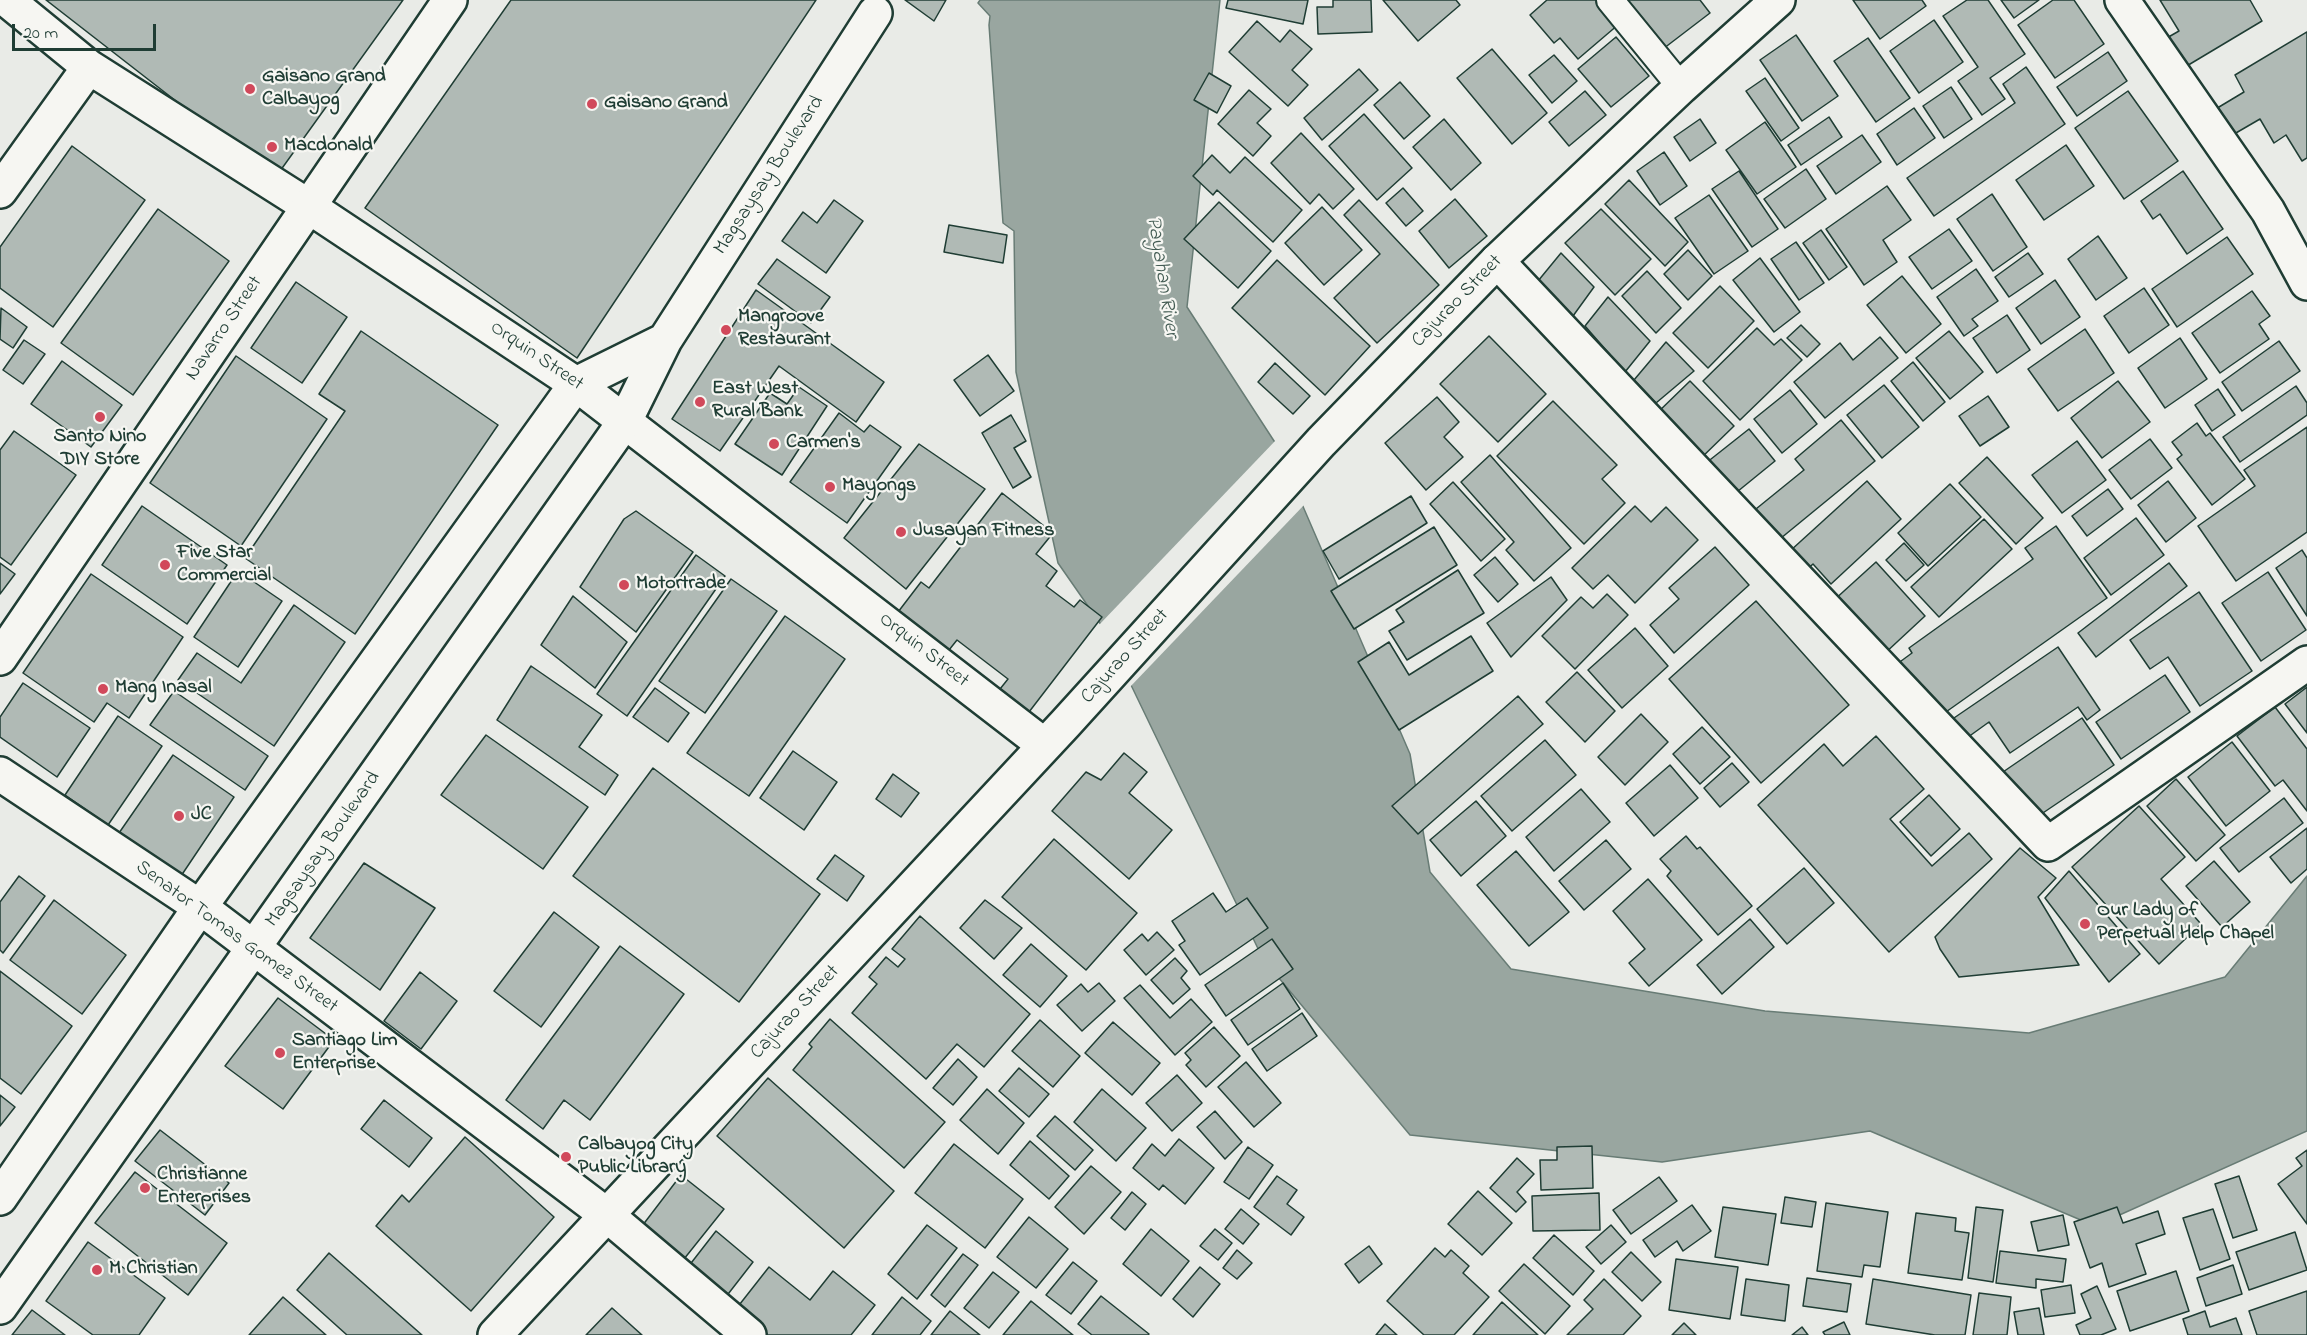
<!DOCTYPE html>
<html>
<head>
<meta charset="utf-8">
<style>
  body { margin:0 }
  #map { position:relative; width:2307px; height:1335px; overflow:hidden; background:#e9ebe7; font-family:"Indie Flower",sans-serif }
  canvas { display:block }
  .scale { position:absolute; left:12px; top:24px; width:144px; height:27px; box-sizing:border-box; border:3px solid #1f3d34; border-top:0; padding-left:8px; font-size:18px; line-height:21px; white-space:nowrap; color:#1f3d34; -webkit-text-stroke:4px #f6f6f2; paint-order:stroke }
</style>
</head>
<body>
<div id="map">
<canvas width="2307" height="1335"></canvas>
<div class="scale">20 m</div>
</div>
<script>
const c = document.querySelector('canvas').getContext('2d');
c.lineJoin = 'round';
function paint(path, color) { c.fillStyle = color; c.fill(path, 'evenodd'); }
function stroke(path, color, width, dash) { c.strokeStyle = color; c.lineWidth = width; c.lineCap = dash ? 'butt' : 'round'; c.setLineDash(dash || []); c.stroke(path); }
function drawText(font, color, halo, rows, align = 'center') {
  c.font = font + ' "Indie Flower",sans-serif'; c.lineWidth = 4.5; c.setLineDash([]); c.textBaseline = 'middle'; c.strokeStyle = halo; c.fillStyle = color; for (const [text, x, y, turn = 0] of rows) {
    c.save(); c.translate(x, y); c.rotate((+turn || 0) * Math.PI / 180); c.textAlign = isNaN(turn) ? turn : align; if (halo) c.strokeText(text, 0, 0); c.fillText(text, 0, 0); c.restore();
  }
}
const water = new Path2D(`
  M980,0h240l-33,307 89,137 134,310 20,118 81,97 254,42 264,22 196,-56 82,-101v255l-212,95 -225,-95 -208,31 -252,-27 -147,-176 -159,-330 -46,-66 -42,-191 -2,-141 -11,-8 -14,-198 1,-9 -12,-13z`);
paint(water, '#99a6a0');
stroke(water, '#687c75', 1.5);
paint(new Path2D(`
  M1276,440l29,64 -176,184 -31,-62z`), '#e9ebe7');
const building = new Path2D(`
  M46,0h357l-128,178z
  M511,0h305l-239,358 -212,-150z
  M905,0h41l-12,21z
  M1228,0h80l-5,24 -77,-16z
  M1333,0h38l1,32 -54,2 -1,-27h16z
  M1383,0h73l4,5 -42,36z
  M1547,0h51l21,24 -41,35 -18,-21 -6,5 -24,-28z
  M1620,0h80l10,13 -51,39z
  M1853,0h69l4,6 -46,33z
  M1967,0h21l37,54 -35,24 15,21 -23,16 -24,-34 20,-14 -35,-51z
  M2001,0h38l-25,18z
  M2053,0h21l30,44 -49,34 -37,-53z
  M2160,0h90l12,21 -87,52 -17,-30 21,-12z
  M1934,20l29,42 -44,31 -29,-42z
  M1257,21l23,21 10,-12 22,19 -20,21 16,15 -20,21 -59,-54z
  M2307,32v126l-5,3 -16,-26 -12,8 -14,-24 -31,18 -15,-27 30,-18 -9,-17z
  M1796,35l42,61 -36,25 -42,-61z
  M1616,37l33,39 -38,31 -33,-38z
  M1868,38l42,60 -34,24 -42,-61z
  M1492,49l55,64 -35,31 -55,-66z
  M2108,52l19,29 -50,35 -20,-29z
  M1554,55l23,26 -25,22 -23,-28z
  M2026,67l39,57 -131,92 -27,-38 108,-75 -12,-19z
  M1359,69l19,21 -56,50 -18,-22z
  M1209,73l22,13 -14,27 -23,-13z
  M1765,78l34,50 -18,13 -35,-50z
  M1400,82l30,34 -26,23 -30,-34z
  M1951,87l21,32 -28,19 -21,-32z
  M1249,90l22,19 -14,14 14,13 -18,20 -35,-32z
  M1585,91l21,24 -37,31 -20,-24z
  M2128,91l50,70 -54,38 -49,-71z
  M1914,108l21,30 -38,27 -20,-31z
  M1364,114l48,54 -35,32 -48,-54z
  M1829,117l13,20 -41,28 -13,-20z
  M1444,119l37,44 -30,27 -38,-43z
  M1700,119l16,24 -26,18 -16,-24z
  M1765,122l31,45 -39,27 -31,-44z
  M1301,133l53,56 -21,20 -14,-15 -9,10 -39,-41z
  M1862,135l19,27 -45,32 -19,-28z
  M2066,145l28,41 -50,34 -28,-40z
  M72,146l73,54 -92,127 -53,-39v-41z
  M1664,152l23,34 -27,19 -23,-34z
  M1212,155l18,18 15,-16 57,53 -29,32 -56,-52 -4,5 -20,-19z
  M1806,169l20,30 -41,29 -21,-29z
  M1739,171l39,58 -26,18 -40,-58z
  M2183,171l40,58 -36,25 -27,-40 -7,5 -12,-18z
  M1629,180l59,62 -23,24 -60,-62z
  M1887,186l24,34 -28,20 14,22 -33,23 -38,-56z
  M1403,188l20,23 -17,15 -20,-23z
  M1992,194l35,53 -34,24 -36,-52z
  M1709,195l39,56 -34,23 -39,-56z
  M1455,199l32,37 -38,32 -30,-37z
  M834,200l29,21 -37,52 -44,-32 21,-29 14,11z
  M1359,200l80,85 -62,58 -43,-45 46,-44 -36,-39z
  M1219,202l52,49 -33,37 -54,-49z
  M1322,207l40,43 -38,35 -39,-42z
  M158,209l71,52 -96,134 -72,-52z
  M1601,209l50,50 -36,36 -50,-52z
  M949,225l58,10 -4,28 -59,-11z
  M1949,229l23,32 -40,28 -23,-32z
  M1821,230l26,37 -18,13 -26,-37z
  M2098,236l29,42 -31,22 -28,-41z
  M2227,237l26,37 -76,53 -25,-38z
  M1796,242l28,41 -25,17 -28,-41z
  M1688,250l24,26 -24,24 -24,-26z
  M1561,253l33,34 -21,29 -35,-35z
  M2028,253l15,21 -34,23 -14,-20z
  M1760,258l40,54 -26,20 -41,-52z
  M777,259l53,38 -19,26 -53,-39z
  M1277,260l93,86 -45,49 -93,-87z
  M1976,269l22,32 -26,18 6,7 -14,10 -27,-39z
  M1647,271l34,37 -25,25 -34,-37z
  M1902,276l39,48 -35,29 -39,-48z
  M2055,280l25,37 -39,27 -25,-36z
  M296,282l51,35 -45,66 -51,-35z
  M1720,286l34,35 -46,47 -35,-35z
  M2144,288l25,37 -40,28 -25,-37z
  M756,290l128,92 -28,40 -77,-56 -59,85 -48,-32z
  M2252,291l18,25 -11,8 10,15 -49,34 -28,-40z
  M1608,297l42,44 -25,31 -40,-46z
  M1,308l26,19 -14,21 -13,-9z
  M2007,315l23,35 -33,23 -24,-35z
  M1801,325l19,19 -13,13 -20,-19z
  M1757,328l17,17 7,-6 21,21 -62,60 -37,-39z
  M2085,329l29,44 -56,38 -30,-42z
  M361,331l137,94 -143,209 -110,-76 100,-147 -26,-17z
  M1949,331l34,41 -33,27 -34,-41z
  M1489,336l57,58 -48,48 -58,-58z
  M1880,337l18,21 -73,60 -31,-36 46,-39 13,17z
  M2180,338l27,41 -42,29 -27,-40z
  M24,340l21,14 -22,30 -20,-14z
  M2279,341l21,30 -58,40 -20,-29z
  M1666,342l28,29 -38,32 -22,-23z
  M988,355l26,36 -34,25 -26,-36z
  M236,356l91,63 -86,127 -91,-63z
  M62,361l60,44 -31,42 -60,-43z
  M1913,362l32,40 -22,19 -32,-40z
  M1275,363l35,33 -17,18 -35,-32z
  M1690,381l44,45 -37,36 -44,-45z
  M2118,381l32,41 -48,36 -31,-40z
  M1884,385l35,42 -37,31 -35,-43z
  M2296,386l11,17v12l-67,47 -17,-25z
  M799,387l28,19 -45,69 -47,-31 35,-51 17,11z
  M2218,389l17,26 -23,16 -17,-26z
  M1790,390l27,34 -35,29 -28,-34z
  M1988,396l21,31 -29,19 -21,-30z
  M1437,397l22,25 -15,15 19,20 -37,33 -41,-47z
  M1553,401l64,64 -15,14 23,24 -41,41 -87,-88z
  M839,413l25,19 6,-7 31,22 -54,76 -57,-41z
  M1011,415l15,26 -12,7 17,29 -18,11 -31,-55z
  M1841,420l34,41 -100,82 -24,-30 53,-43 -9,-11z
  M2197,423l9,13 4,-3 35,46 -33,26 -35,-46 5,-4 -10,-13z
  M2307,427v105l-71,49 -38,-55 57,-40 -11,-16z
  M1749,429l26,32 -43,35 -26,-33z
  M14,431l62,44 -65,90 -11,-8v-107z
  M2150,439l22,29 -41,31 -22,-29z
  M2077,441l29,39 -44,33 -30,-38z
  M919,444l66,45 -79,100 -62,-51z
  M1490,455l81,93 -37,33 -28,-31 8,-8 -53,-60z
  M1987,457l56,61 -27,26 -57,-61z
  M1867,481l34,38 -70,65 -18,-20 -7,6 -16,-19z
  M2168,481l28,37 -30,24 -28,-37z
  M1453,482l52,57 -24,22 -51,-57z
  M1950,484l31,33 -53,49 -30,-33z
  M2108,489l15,20 -36,27 -15,-20z
  M1002,493l51,40 -17,21 21,17 -11,15 28,21 6,-7 22,17 -73,95 -29,-23 8,-10 -51,-39 -12,15 -50,-39 26,-34 8,6z
  M1411,496l16,27 -88,56 -16,-28z
  M142,506l85,59 -40,59 -85,-59z
  M1635,506l16,16 15,-15 32,33 -63,63 -27,-28 -15,14 -21,-21z
  M636,511l57,41 -57,80 -56,-45 44,-68z
  M2136,518l28,37 -53,40 -27,-37z
  M1984,519l28,30 -73,68 -28,-30z
  M2056,526l51,72 -171,121 -39,-55 15,-11 -3,-5 124,-89 -8,-11z
  M1434,527l23,38 -103,64 -23,-38z
  M1904,543l20,22 -18,16 -20,-21z
  M1715,547l34,38 -75,68 -24,-28 29,-26 -10,-11z
  M2302,550l5,8v58l-31,-48z
  M696,555l29,21 -98,140 -30,-22z
  M1495,557l23,27 -20,18 -24,-27z
  M1876,562l49,54 -42,39 -50,-54z
  M0,563l15,11 -15,20z
  M2169,563l18,23 -91,71 -18,-24z
  M1458,570l26,43 -77,47 -18,-29 15,-9 -8,-12z
  M238,571l44,30 -44,66 -44,-30z
  M2268,572l38,58 -45,31 -39,-58z
  M91,574l92,63 -54,81 -22,-15 -13,19 -71,-49z
  M1551,577l16,23 -56,57 -24,-34z
  M731,579l46,32 -72,102 -46,-32z
  M2199,592l53,79 -52,35 -32,-49 -18,12 -20,-29z
  M1607,594l21,21 -53,54 -33,-33 39,-39 12,11z
  M573,596l54,46 -32,46 -54,-43z
  M1756,601l93,104 -88,78 -92,-104z
  M294,605l51,37 -71,104 -96,-66 19,-27 44,30z
  M785,616l60,43 -96,137 -62,-43z
  M1635,628l33,38 -46,42 -34,-38z
  M1471,636l22,35 -94,59 -41,-68 31,-20 20,33z
  M2058,647l42,63 -13,10 -9,-13 -68,46 -21,-31 -25,18 -13,-20z
  M531,666l71,49 -23,32 39,28 -13,20 -108,-75z
  M1577,672l38,39 -30,31 -39,-40z
  M2165,675l25,37 -69,47 -25,-37z
  M23,683l67,45 -33,49 -57,-40v-20z
  M2307,687v46l-22,-29z
  M655,688l34,25 -21,29 -35,-25z
  M174,691l94,65 -23,34 -95,-65z
  M1518,696l25,28 -125,110 -26,-28z
  M2275,707l32,42v62l-24,-31 -8,6 -38,-50z
  M1641,714l27,28 -43,43 -27,-28z
  M118,716l44,30 -54,79 -43,-30z
  M2082,718l32,47 -83,56 -31,-47z
  M1702,727l28,30 -30,27 -27,-30z
  M486,735l102,72 -45,62 -102,-74z
  M1876,736l48,53 -34,30 42,47 37,-33 23,26 -103,93 -131,-147 66,-61 19,22z
  M1545,740l31,35 -64,56 -31,-35z
  M2232,742l38,49 -44,35 -38,-49z
  M793,751l44,31 -33,48 -44,-32z
  M1124,753l23,19 -18,21 43,37 -43,49 -77,-68 34,-39 15,8z
  M173,755l61,42 -53,79 -62,-43z
  M1732,763l17,19 -29,25 -16,-19z
  M1670,765l28,33 -44,38 -28,-33z
  M653,768l167,126 -81,108 -166,-126z
  M893,774l26,19 -18,24 -25,-18z
  M2176,779l49,56 -29,26 -49,-55z
  M1581,789l29,33 -56,49 -28,-34z
  M1929,795l31,34 -29,27 -31,-34z
  M2284,798l19,25 -64,49 -19,-24z
  M1476,801l30,35 -45,40 -31,-36z
  M2139,806l46,51 -24,22 40,45 -42,40 -87,-97z
  M2307,828v41l-16,14 -21,-26z
  M1686,836l11,13 3,-2 52,59 -34,29 -51,-59 4,-5 -11,-12z
  M1054,839l83,74 -51,57 -84,-73z
  M1606,840l25,29 -47,41 -25,-29z
  M2020,848l36,30 -18,19 41,68 -120,12 -19,-28 -5,-12z
  M1516,851l53,61 -40,34 -52,-61z
  M835,855l29,21 -17,25 -30,-22z
  M2214,861l36,41 -28,25 -36,-41z
  M364,863l71,45 -55,82 -70,-52z
  M1804,868l30,35 -47,41 -30,-35z
  M2069,871l71,83 -31,28 -64,-84z
  M19,876l26,20 -42,57 -3,-3v-48z
  M1648,879l54,61 -53,46 -20,-23 16,-14 -32,-38z
  M1213,893l13,19 21,-14 21,30 -68,47 -21,-30 6,-4 -13,-20z
  M54,900l72,55 -44,59 -72,-54z
  M985,900l37,28 -28,31 -34,-31z
  M554,912l45,35 -58,80 -47,-36z
  M920,916l110,98 -46,53 -27,-23 -31,35 -74,-66 25,-29 -8,-7 17,-20 12,10 7,-8 -13,-10z
  M1750,919l24,28 -52,47 -25,-29z
  M1157,932l17,18 -28,25 -22,-25 18,-16 6,7z
  M1272,939l21,30 -67,47 -21,-31z
  M1031,944l36,32 -27,31 -37,-32z
  M620,946l64,48 -94,126 -26,-20 -21,29 -37,-29z
  M1175,958l12,13 -6,7 9,11 -17,15 -22,-24z
  M0,971l72,55 -51,68 -21,-16z
  M420,972l37,29 -36,48 -37,-28z
  M1099,983l16,18 -33,30 -25,-26 24,-21 7,8z
  M1283,983l17,26 -52,36 -17,-25z
  M1140,985l30,33 21,-19 21,23 -37,33 -51,-57z
  M278,998l56,42 -51,69 -58,-43z
  M1302,1013l15,23 -50,35 -15,-22z
  M830,1019l115,103 -41,46 -111,-98 19,-23 -3,-3z
  M1040,1020l40,36 -27,31 -41,-36z
  M1113,1022l47,41 -28,32 -47,-42z
  M1214,1027l26,29 -34,31 -20,-22 5,-5 -6,-7z
  M958,1059l19,18 -24,28 -20,-17z
  M1246,1062l35,41 -27,24 -36,-40z
  M1019,1068l30,26 -20,23 -30,-26z
  M1177,1075l25,28 -30,28 -26,-28z
  M768,1078l126,113 -50,57 -127,-112z
  M987,1089l37,34 -26,31 -38,-34z
  M1102,1089l44,39 -30,33 -42,-39z
  M0,1095l15,12 -15,19z
  M384,1100l48,38 -23,29 -48,-38z
  M1215,1111l27,31 -17,17 -28,-32z
  M1055,1116l38,34 -18,20 -38,-34z
  M160,1130l69,53 -24,32 -70,-54z
  M465,1137l89,80 -83,94 -95,-85 26,-31 7,7z
  M1179,1139l35,29 -29,36 -22,-19 -4,5 -26,-22 19,-24 13,12z
  M1030,1141l39,35 -20,23 -39,-34z
  M954,1144l69,55 -38,49 -70,-55z
  M1592,1146l1,42 -52,2 -1,-30h17v-13z
  M1248,1147l25,18 -24,34 -25,-17z
  M2307,1150v74l-29,-40 24,-18 -6,-8z
  M1517,1158l17,16 -17,18 9,10 -10,10 -26,-24z
  M1091,1166l30,26 -37,42 -29,-27z
  M135,1172l92,71 -39,52 -93,-72z
  M681,1175l43,34 -44,55 -41,-34z
  M1277,1176l20,14 -10,14 17,13 -13,18 -37,-28z
  M2239,1176l18,54 -24,8 -18,-54z
  M1659,1177l18,24 -46,33 -18,-24z
  M1478,1191l34,32 -30,32 -34,-31z
  M1132,1192l14,12 -21,26 -14,-12z
  M1599,1193l1,37 -67,1 -1,-35z
  M1785,1197l31,5 -4,25 -31,-4z
  M1826,1203l62,9 -8,55 -16,-2 -2,12 -45,-6z
  M1692,1205l19,26 -28,20 -6,-10 -22,16 -12,-17z
  M1723,1207l53,7 -8,51 -53,-8z
  M1976,1207l27,3 -10,72 -25,-4z
  M2117,1207l6,16 35,-12 7,23 -29,10 10,30 -37,13 -7,-24 -12,5 -16,-46z
  M1241,1209l18,15 -16,20 -18,-15z
  M2213,1209l17,50 -30,11 -17,-52z
  M1916,1213l40,5 -1,13 14,2 -7,47 -54,-7z
  M2063,1215l6,30 -31,6 -7,-29z
  M1029,1217l39,32 -32,39 -39,-31z
  M927,1225l30,23 -40,51 -29,-25z
  M1611,1225l15,17 -25,22 -15,-17z
  M1151,1229l38,32 -28,35 -38,-32z
  M1215,1229l17,14 -14,17 -18,-14z
  M716,1231l37,31 -28,36 -37,-31z
  M2295,1232l12,38 -58,20 -13,-38z
  M1554,1235l40,36 -21,24 -40,-37z
  M88,1242l77,56 -26,37h-46l-47,-34z
  M1369,1246l13,18 -23,19 -14,-19z
  M1435,1248l10,9 6,-7 18,16 -6,7 26,24 -35,38h-30l-37,-34z
  M1237,1250l15,13 -15,16 -14,-11z
  M2000,1251l66,8 -3,23 -27,-3v9l-40,-5z
  M1631,1252l30,30 -19,19 -30,-29z
  M329,1253l93,82h-75l-50,-45z
  M963,1254l15,11 -33,42 -14,-12z
  M1676,1259l62,8 -8,52 -61,-9z
  M1073,1262l24,19 -26,33 -25,-19z
  M1524,1264l46,42 -25,28 -46,-43z
  M2233,1265l9,29 -36,12 -9,-28z
  M769,1267l41,33 23,-29 42,34 -24,30h-83l-32,-26z
  M1200,1267l20,17 -27,33 -20,-18z
  M2176,1271l13,40 -59,20 -13,-40z
  M993,1272l26,20 -30,36 -25,-20z
  M1807,1278l44,6 -4,28 -44,-6z
  M1604,1279l37,37 -18,19h-56l26,-26 -9,-9z
  M1746,1279l43,6 -4,36 -44,-6z
  M1873,1279l98,16 -6,40h-30l-69,-11z
  M2071,1285l4,28 -30,4 -4,-27z
  M2097,1286l19,43 -15,6h-21l-4,-10 15,-7 -10,-24z
  M2307,1291v44h-50l-8,-24z
  M1979,1293l32,4 -4,38h-34z
  M1101,1296l48,38 -1,1h-56l-14,-11z
  M283,1297l43,38h-77z
  M902,1297l29,24 -11,14h-48z
  M1031,1301l42,34h-70z
  M1502,1302l36,33h-65z
  M612,1308l30,27h-56z
  M2039,1308l5,27h-26l-4,-23z
  M32,1310l33,25h-53z
  M950,1311l30,24h-49z
  M2205,1311l5,16 26,-9 6,17h-54l-5,-16z
  M1844,1322l6,13h-25l-2,-3z
  M1684,1323l12,12h-24z
  M1385,1324l12,11h-21z
  M1802,1327l6,8h-16z`);
paint(building, '#b0bab5');
stroke(building, '#1f3d34', 1.5);
const service = new Path2D(`
  M1610,0l71,87`);
const minor = new Path2D(`
  M7,0l82,67 219,139 268,178 468,361
  M2122,0l146,211 39,72
  M0,191l89,-124
  M1497,261l551,583 259,-181`);
const tertiary = new Path2D(`
  M0,658l450,-658
  M0,1198l200,-291 376,-523 89,-44
  M0,1307l625,-886 40,-81 210,-327
  M495,1335l570,-611 256,-282 176,-181 184,-174 97,-87`);
const secondary = new Path2D(`
  M0,774l200,133 408,309 141,119`);
stroke(service, '#1f3d34', 30);
stroke(minor, '#1f3d34', 38);
stroke(tertiary, '#1f3d34', 38);
stroke(secondary, '#1f3d34', 38);
stroke(service, '#f6f6f2', 26);
stroke(minor, '#f6f6f2', 33);
stroke(tertiary, '#f6f6f2', 33);
stroke(secondary, '#f6f6f2', 33);
for (const [x, y, r, color] of [
  [250,89,6,"#d1495b"],
  [592,104,6,"#d1495b"],
  [272,147,6,"#d1495b"],
  [726,330,6,"#d1495b"],
  [700,402,6,"#d1495b"],
  [100,417,6,"#d1495b"],
  [774,444,6,"#d1495b"],
  [830,487,6,"#d1495b"],
  [901,532,6,"#d1495b"],
  [165,565,6,"#d1495b"],
  [624,585,6,"#d1495b"],
  [103,689,6,"#d1495b"],
  [179,816,6,"#d1495b"],
  [2085,924,6,"#d1495b"],
  [280,1053,6,"#d1495b"],
  [566,1157,6,"#d1495b"],
  [145,1188,6,"#d1495b"],
  [97,1270,6,"#d1495b"]
]) { const dot = new Path2D(); dot.arc(x, y, r, 0, 2 * Math.PI); c.fillStyle = color; c.fill(dot); stroke(dot, '#f6f6f2', 2); }
drawText('bold 20px', '#1f3d34', '#f6f6f2', [
  ["Gaisano Grand",262,78],
  ["Calbayog",262,101],
  ["Gaisano Grand",604,104],
  ["Macdonald",284,147],
  ["Mangroove",738,318],
  ["Restaurant",738,341],
  ["East West",712,390],
  ["Rural Bank",712,413],
  ["Santo Nino",100,438,"center"],
  ["DIY Store",100,461,"center"],
  ["Carmen's",786,444],
  ["Mayongs",842,487],
  ["Jusayan Fitness",913,532],
  ["Five Star",177,554],
  ["Commercial",177,577],
  ["Motortrade",636,585],
  ["Mang Inasal",115,689],
  ["JC",191,816],
  ["Our Lady of",2097,912],
  ["Perpetual Help Chapel",2097,935],
  ["Santiago Lim",292,1042],
  ["Enterprise",292,1065],
  ["Calbayog City",578,1146],
  ["Public Library",578,1169],
  ["Christianne",157,1176],
  ["Enterprises",157,1199],
  ["M Christian",109,1270]
], 'left');
drawText('20px', '#1f3d34', '#f6f6f2', [
  ["Magsaysay Boulevard",770,176,-57],
  ["Cajurao Street",1458,302,-46],
  ["Navarro Street",225,329,-56],
  ["Orquin Street",536,357,34],
  ["Orquin Street",923,651,38],
  ["Cajurao Street",1126,657,-48],
  ["Magsaysay Boulevard",324,850,-55],
  ["Senator Tomas Gomez Street",236,938,36],
  ["Cajurao Street",796,1013,-47]
]);
drawText('italic 21px', '#445c54', '#f6f6f2', [
  ["Payahan River",1161,277,81]
]);
</script>
</body>
</html>
